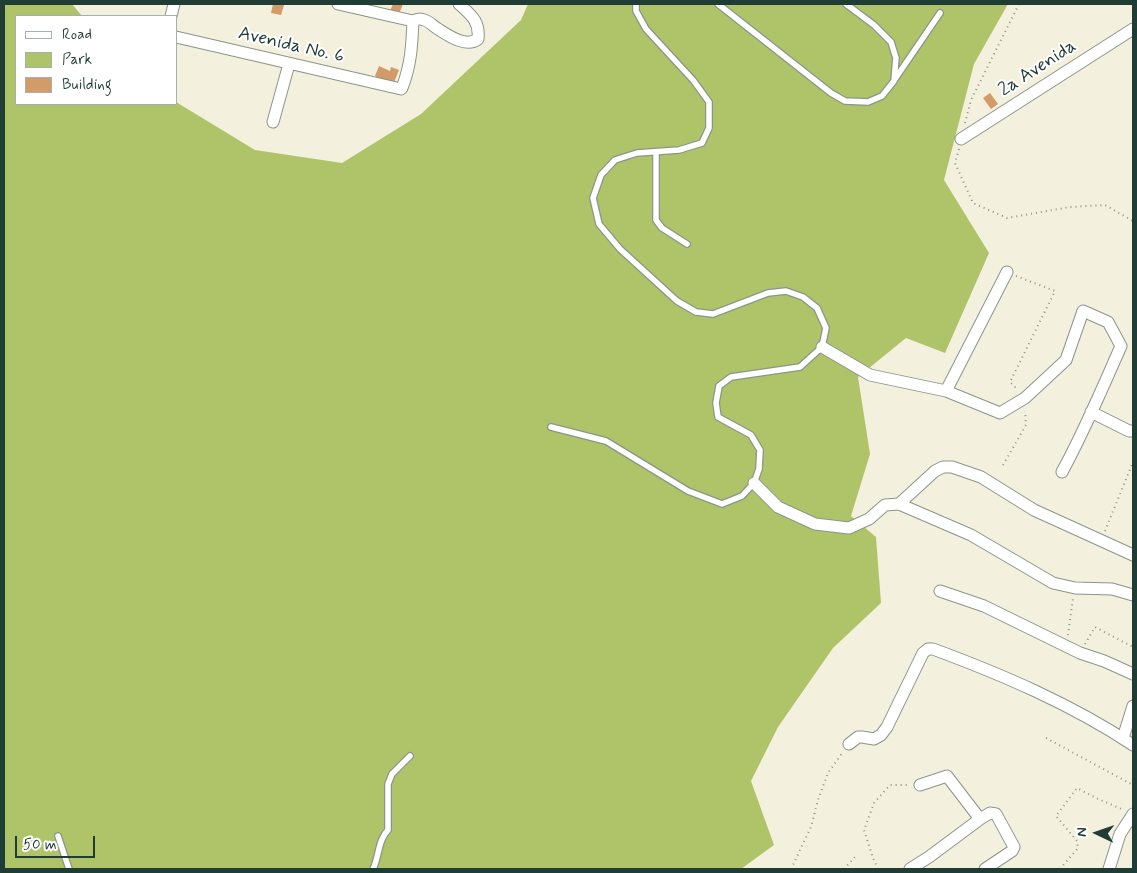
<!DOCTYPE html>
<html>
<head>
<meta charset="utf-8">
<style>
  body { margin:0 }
  #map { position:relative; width:1137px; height:873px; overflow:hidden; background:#f4f0de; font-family:Mynerve,sans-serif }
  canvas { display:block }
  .frame { position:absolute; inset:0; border:5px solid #1f3d34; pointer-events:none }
  .legend { position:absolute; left:15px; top:15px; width:162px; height:90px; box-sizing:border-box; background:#fff; border:1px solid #a5b1ae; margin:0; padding:6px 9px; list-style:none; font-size:15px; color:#1f3d34 }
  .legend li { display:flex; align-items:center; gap:10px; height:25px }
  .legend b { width:25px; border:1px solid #a5b1ae }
  .north { position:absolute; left:1072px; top:808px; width:50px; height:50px; -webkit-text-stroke:4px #fff; paint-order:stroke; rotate:273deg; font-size:14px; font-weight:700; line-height:20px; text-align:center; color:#1f3d34 }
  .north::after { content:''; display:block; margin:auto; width:18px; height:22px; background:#1f3d34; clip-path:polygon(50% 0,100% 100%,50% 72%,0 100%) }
  .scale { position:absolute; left:15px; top:836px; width:80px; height:22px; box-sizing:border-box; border:2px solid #1f3d34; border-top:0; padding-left:6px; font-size:15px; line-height:18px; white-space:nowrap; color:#1f3d34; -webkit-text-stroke:4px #fff; paint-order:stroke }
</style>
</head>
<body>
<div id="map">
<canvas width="1137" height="873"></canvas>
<div class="frame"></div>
<ul class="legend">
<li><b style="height:6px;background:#fff"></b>Road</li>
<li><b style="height:14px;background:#afc469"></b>Park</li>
<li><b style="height:14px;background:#d29b67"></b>Building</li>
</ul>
<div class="north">N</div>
<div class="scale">50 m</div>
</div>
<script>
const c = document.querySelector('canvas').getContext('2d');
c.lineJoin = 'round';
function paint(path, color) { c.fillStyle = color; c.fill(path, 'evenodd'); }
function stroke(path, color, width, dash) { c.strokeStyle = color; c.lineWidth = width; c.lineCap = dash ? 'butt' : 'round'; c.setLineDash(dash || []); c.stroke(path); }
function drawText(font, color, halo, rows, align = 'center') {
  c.font = font + ' Mynerve,sans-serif'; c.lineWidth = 4; c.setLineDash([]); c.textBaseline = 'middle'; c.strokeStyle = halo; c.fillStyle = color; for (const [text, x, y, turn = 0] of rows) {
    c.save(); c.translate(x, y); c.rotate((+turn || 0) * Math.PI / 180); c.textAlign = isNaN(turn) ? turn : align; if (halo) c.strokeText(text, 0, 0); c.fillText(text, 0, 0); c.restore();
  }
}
paint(new Path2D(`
  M4,4h68l10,12h-66v88h160v-2l79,48 87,13 79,-49 100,-94 7,-16h480l-34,60 -30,116 45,73 -44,100 -39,-15 -48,39 12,77 -19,62 25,21 5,66 -48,45 -55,79 -27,54 23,64 -33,24h-737z`), '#afc469');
paint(new Path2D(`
  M273,4l11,1 -3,10 -10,-2z
  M393,4h10l-4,10 -9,-3z
  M379,66l11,5 1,-4 8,3 -6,15 -18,-9z
  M990,93l8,11 -7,5 -8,-11z`), '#d29b67');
const service = new Path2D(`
  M718,4l113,89 14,8 23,1 14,-6 12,-15 2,-23 -5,-16 -17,-17 -28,-21
  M895,79l45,-66
  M656,152v68l6,8 25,16
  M551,427l55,14 82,50 34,13 20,-8 12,-13 5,-14 1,-19 -9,-15 -33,-18 -2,-14 3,-17 12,-9 69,-10 22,-20 4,-19 -9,-20 -14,-11 -17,-6 -18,2 -55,21 -17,-2 -19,-11 -57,-52 -21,-25 -6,-26 8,-23 14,-15 22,-7 42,-3 23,-7 7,-15v-26l-16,-22 -47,-51 -10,-18v-7
  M58,836l11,33
  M373,869c6,-12 5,-29 15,-39v-46l4,-10 18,-18`);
const minor = new Path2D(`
  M338,4l75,17
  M171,16l3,-12
  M176,37l225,52 1,-1c9,-23 10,-43 11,-67 4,-2 7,-3 11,-1 5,1 9,6 14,9 11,7 28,19 40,10 2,-18 -7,-24 -19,-35
  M273,122l16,-58
  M961,139l172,-110
  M822,347l48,28 76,16 54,22 25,-15 41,-38 17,-49 25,11 13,24c-19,43 -37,86 -59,126
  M946,391l61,-119
  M1091,412l38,19h4
  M754,483l24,24 37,17 34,4 20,-9 16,-14 14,-1 72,31 82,48 22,5 37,1 21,6
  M899,504l36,-33 8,-4h9l29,10 53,33 99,45
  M940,591l44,15 96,47 24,8 29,13
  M1123,738l10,-32
  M849,744l9,-7h4l12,2 7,-4 6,-8 36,-74 5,-4h5c70,26 138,55 200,96
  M920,785l27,-9 33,43
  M910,869l19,-12 51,-38 10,-6 6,1 18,33 -2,4 -27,18
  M1109,869l11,-35 13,-20`);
stroke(service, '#8a9689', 8);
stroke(minor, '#8a9689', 13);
stroke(new Path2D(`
  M965,123l6,-23 48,-96
  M959,149l-4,14 18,40 34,15 63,-11 35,-2 28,16
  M1016,276l39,15 -45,91 7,7
  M1003,465l23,-40 -1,-14
  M1105,531l28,-69
  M1068,635l5,-37
  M1085,644l10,-17 38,20
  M1046,738l87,47
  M791,869l20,-42 7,-27 10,-27 15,-21
  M844,869l11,-12
  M878,869l-5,-11 -9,-28 10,-27 16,-18h20
  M1060,869l18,-21 -1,-7 -21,-25 21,-28 19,10 28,12`), '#8a9689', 2, [1, 4]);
stroke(service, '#fff', 5.5);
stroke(minor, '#fff', 11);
drawText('19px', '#1f3d34', '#fff', [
  ["Avenida No. 6",291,46,13],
  ["2a Avenida",1038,69,-33]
]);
</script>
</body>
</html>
